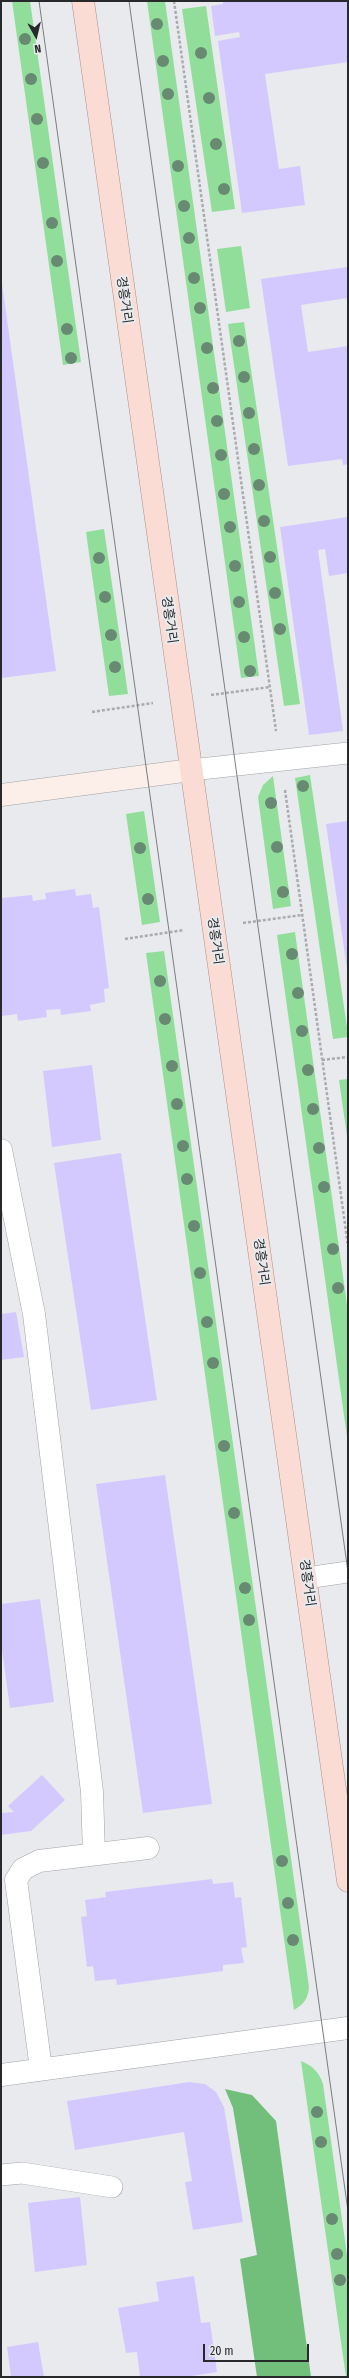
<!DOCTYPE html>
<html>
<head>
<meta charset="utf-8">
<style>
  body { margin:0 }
  #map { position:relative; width:349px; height:2378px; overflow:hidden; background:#e8eaed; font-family:"Fira Sans Condensed",sans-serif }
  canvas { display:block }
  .frame { position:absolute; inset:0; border:2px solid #28292a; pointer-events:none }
  .north { position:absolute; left:16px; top:16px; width:40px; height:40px; -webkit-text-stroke:3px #e8eaed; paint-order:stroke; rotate:172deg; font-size:11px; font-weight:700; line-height:16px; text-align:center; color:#28292a }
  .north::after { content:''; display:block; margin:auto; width:14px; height:18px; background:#28292a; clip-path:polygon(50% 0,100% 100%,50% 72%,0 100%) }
  .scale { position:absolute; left:203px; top:2344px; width:106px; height:18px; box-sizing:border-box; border:2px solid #28292a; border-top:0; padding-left:5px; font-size:12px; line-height:14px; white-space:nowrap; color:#28292a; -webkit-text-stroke:3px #e8eaed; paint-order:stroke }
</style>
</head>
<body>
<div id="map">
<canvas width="349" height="2378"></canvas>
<div class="frame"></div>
<div class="north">N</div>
<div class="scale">20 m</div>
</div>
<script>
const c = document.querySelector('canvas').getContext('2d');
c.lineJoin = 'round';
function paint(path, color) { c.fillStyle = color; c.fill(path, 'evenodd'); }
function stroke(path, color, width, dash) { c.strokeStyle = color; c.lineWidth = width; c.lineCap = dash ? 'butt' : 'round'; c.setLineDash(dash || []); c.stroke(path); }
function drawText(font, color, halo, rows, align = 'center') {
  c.font = font + ' "Fira Sans Condensed","Noto Sans KR",sans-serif'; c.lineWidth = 4; c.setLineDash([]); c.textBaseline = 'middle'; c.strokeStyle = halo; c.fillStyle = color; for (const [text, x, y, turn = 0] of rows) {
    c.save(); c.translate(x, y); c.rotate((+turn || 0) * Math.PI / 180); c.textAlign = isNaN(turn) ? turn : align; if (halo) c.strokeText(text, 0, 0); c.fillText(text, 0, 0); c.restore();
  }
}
paint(new Path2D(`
  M12,1h18l51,361 -18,3z
  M147,1h18l94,675 -18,2z
  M206,6l29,203 -23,3 -30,-203z
  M241,246l9,62 -24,4 -9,-63z
  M244,322l56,382 -16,2 -56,-382z
  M104,529l24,165 -19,2 -23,-164z
  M310,775l38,259v3l-15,2 -38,-261z
  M273,776l18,130 -18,3 -15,-112 5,-12z
  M144,811l16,111 -18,3 -16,-111z
  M295,932l53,380v132l-71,-509z
  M164,951l145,1036c-1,12 -5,17 -15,23l-148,-1057z
  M348,1079v64l-9,-63z
  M301,2061c12,5 18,11 22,23l25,178v115h-2z`), '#91de9a');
paint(new Path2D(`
  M225,2089l27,6 24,26 35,256h-54l-17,-118 17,-4 -24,-147z`), '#71bf7b');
paint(new Path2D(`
  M223,1h125v61l-83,12 14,95 21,-3 5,39 -63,8 -24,-172 22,-4 -1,-5 -24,4 -4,-30 12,-2z
  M348,267v31l-47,7 7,47 40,-6v118l-5,1 -1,-6 -54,7 -27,-187z
  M1,276l55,395 -55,7z
  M348,517v56l-19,3 -4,-27 -7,1 25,181 -34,4 -29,-208z
  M348,821v148h-1l-21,-145z
  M75,889l1,7 15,-2 2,14 6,-1 10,81 -5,1 1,13 -15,3 1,6 -30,4 -1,-6 -14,1 1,7 -29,4 -1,-7 -15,2v-118l30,-3 1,6 13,-2 -1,-6z
  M92,1065l9,75 -49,7 -9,-76z
  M121,1153l36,247 -66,10 -37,-247z
  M16,1312l8,45 -23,3v-46z
  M165,1475l47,329 -69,9 -47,-329z
  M40,1599l14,103 -44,6 -9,-65v-39z
  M42,1775l23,25 -34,31 -30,4v-22l13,-1 -6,-6z
  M212,1879l1,5 20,-2 2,16 6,-1 6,50 -6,1 3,15 -21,2v6l-106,14 -1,-6 -21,2 -2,-15 -6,1 -6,-50 6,-1 -2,-16 21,-3 -1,-5z
  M189,2082l16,2 11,8 8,15 19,115 -50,8 -8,-48 7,-1 -8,-49 -109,18 -8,-49z
  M80,2197l7,68 -52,7 -7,-69z
  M194,2276l7,47 9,-1 7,50 -32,5h-45l-3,-25 -11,1 -8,-45 41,-7 -3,-19z
  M38,2342l6,35h-33l-4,-30z`), '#d4c9fe');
const lane = new Path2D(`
  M191,770l157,-17
  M306,1578l42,-6
  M1,2175l21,-2 90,14`);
const street = new Path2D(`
  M1,1150l33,164 58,478 2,62
  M41,2069l-25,-189 7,-11 16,-8 109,-13
  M1,2075l347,-47`);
const secondary = new Path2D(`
  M1,795l190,-25`);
const primary = new Path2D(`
  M83,1l265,1880`);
stroke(lane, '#a1a3a6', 22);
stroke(street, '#a1a3a6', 23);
stroke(secondary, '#a1a3a6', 23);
stroke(primary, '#ae8e86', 23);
stroke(new Path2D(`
  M174,1l102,730
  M211,695l59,-8
  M92,712l61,-9
  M285,790l63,456
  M243,923l59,-8
  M125,939l59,-9
  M322,1060l26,-3`), '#a9abad', 2.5, [3, 2]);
stroke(lane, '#fff', 21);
stroke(street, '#fff', 22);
stroke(secondary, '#fceee9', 22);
stroke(primary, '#fadcd4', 22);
stroke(new Path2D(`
  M39,1l309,2210
  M129,1l219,1571`), '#7b7d7e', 1);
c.fillStyle = '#688a73';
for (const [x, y] of [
  [157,24],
  [25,39],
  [201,53],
  [163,61],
  [31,79],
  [168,94],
  [209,98],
  [37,119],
  [216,144],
  [43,163],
  [178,166],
  [224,189],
  [184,206],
  [52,223],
  [189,238],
  [57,261],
  [194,278],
  [200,308],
  [67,329],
  [239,341],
  [207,348],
  [71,358],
  [244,377],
  [213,388],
  [249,413],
  [217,421],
  [254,449],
  [221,455],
  [259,485],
  [224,494],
  [264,521],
  [230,527],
  [270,557],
  [99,558],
  [235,566],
  [275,593],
  [105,597],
  [239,602],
  [280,629],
  [111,635],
  [244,637],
  [115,667],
  [250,671],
  [303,786],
  [271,803],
  [277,847],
  [140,848],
  [283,892],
  [148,899],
  [292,954],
  [160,981],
  [298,993],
  [165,1019],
  [302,1031],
  [172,1066],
  [308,1070],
  [177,1104],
  [313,1109],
  [183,1146],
  [319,1148],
  [187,1179],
  [324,1187],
  [194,1226],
  [333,1249],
  [200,1273],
  [338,1288],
  [207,1322],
  [213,1363],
  [224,1446],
  [234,1513],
  [245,1588],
  [249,1620],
  [282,1861],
  [288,1903],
  [293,1940],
  [317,2112],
  [321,2142],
  [332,2219],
  [337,2254],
  [340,2280]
]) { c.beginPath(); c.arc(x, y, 6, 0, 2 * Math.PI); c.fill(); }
drawText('13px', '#28292a', '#e8eaed', [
  ["경흥거리",124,300,82],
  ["경흥거리",169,620,82],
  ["경흥거리",215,941,82],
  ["경흥거리",261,1262,82],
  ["경흥거리",307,1583,82]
]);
</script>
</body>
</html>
